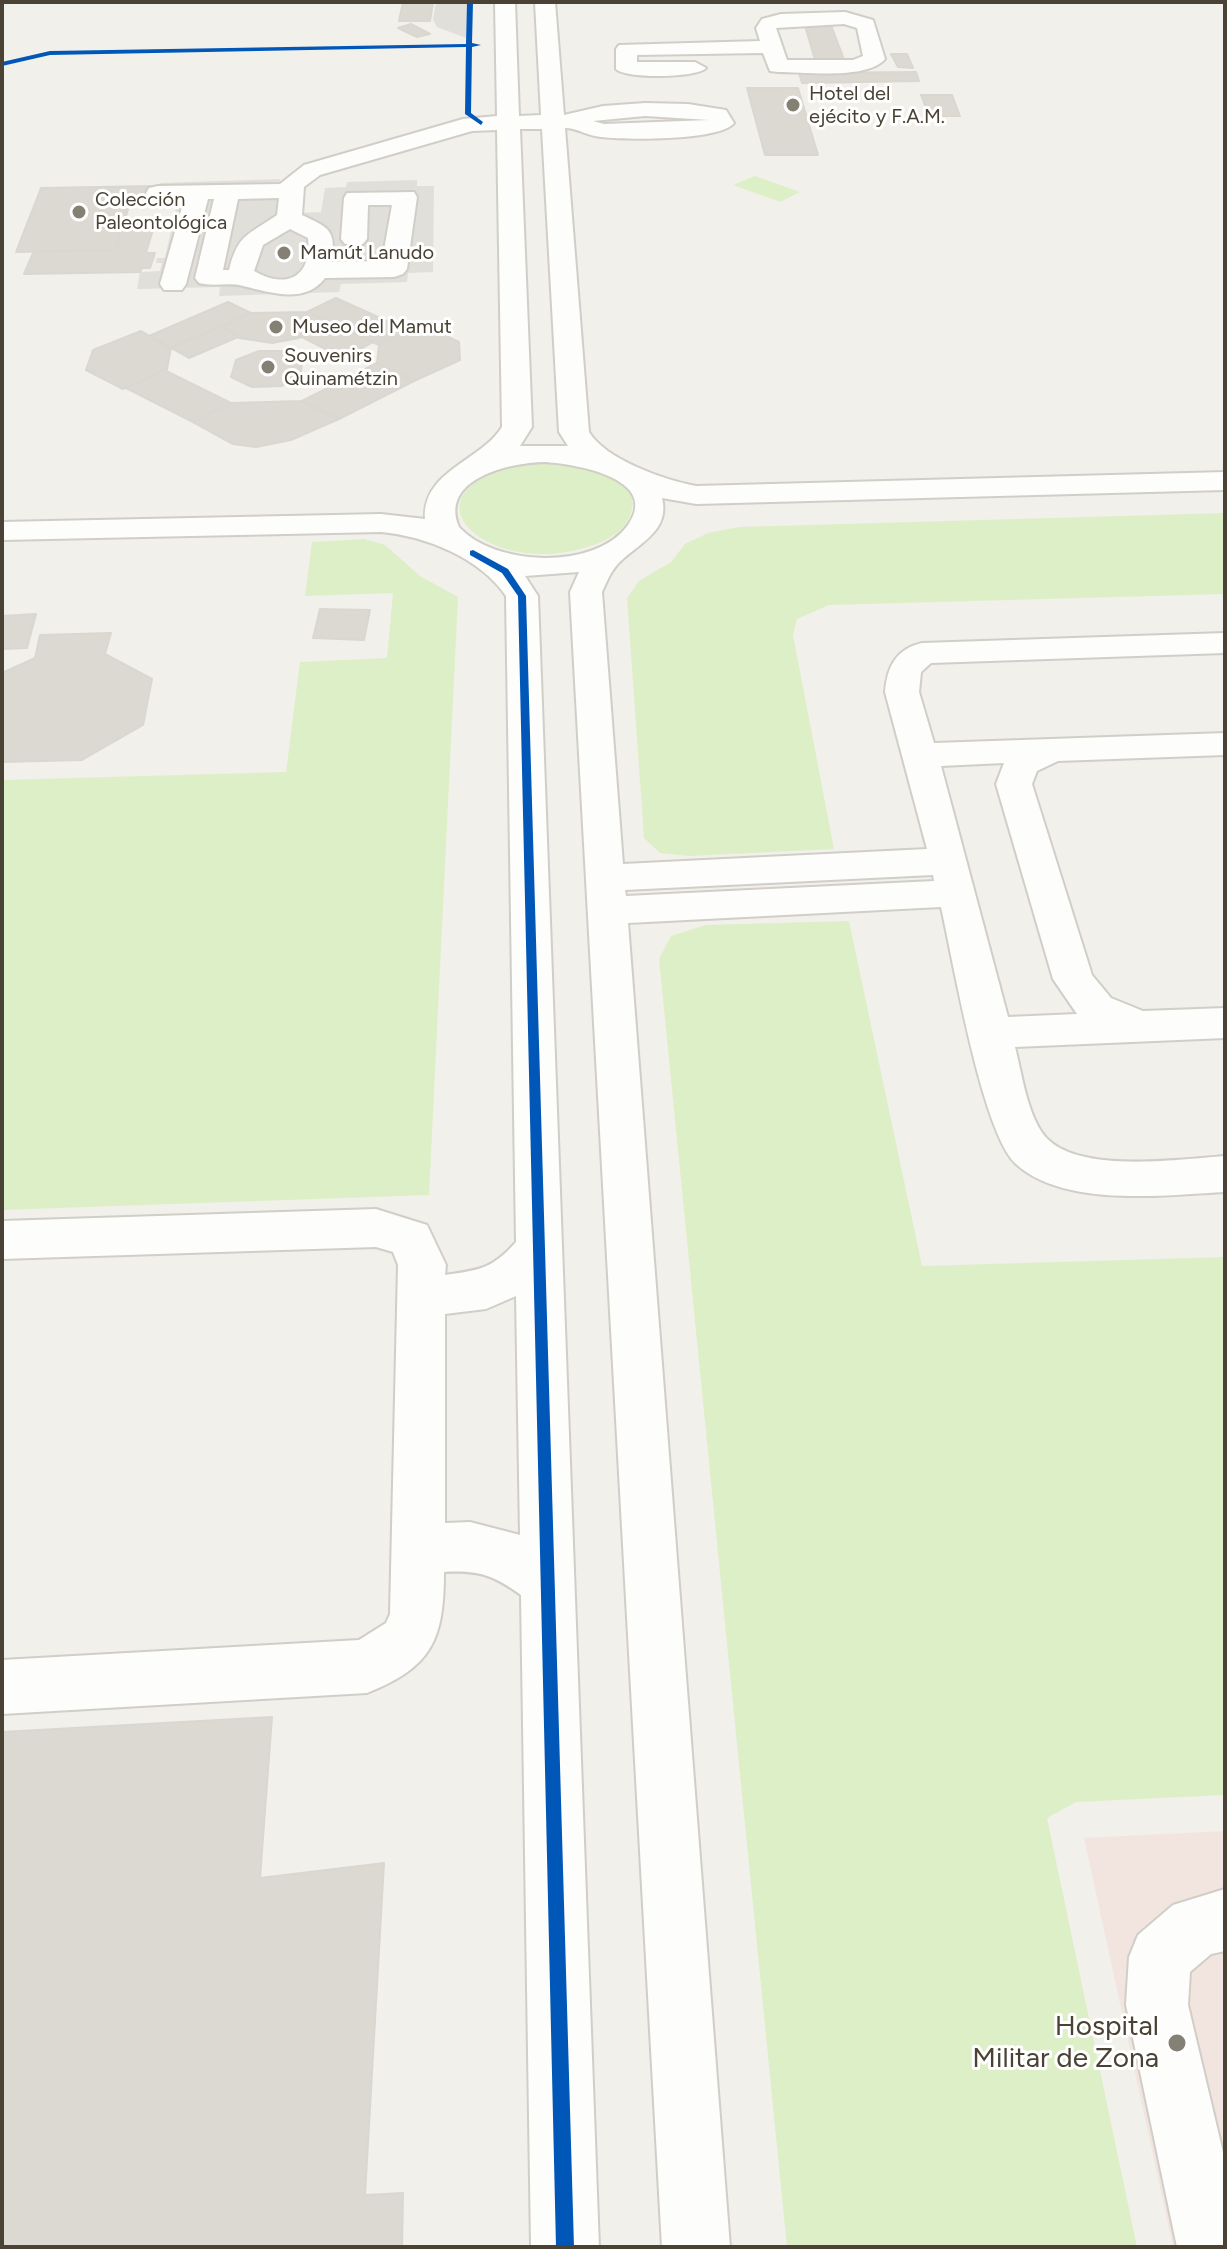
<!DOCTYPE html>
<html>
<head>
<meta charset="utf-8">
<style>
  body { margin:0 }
  #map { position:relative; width:1227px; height:2249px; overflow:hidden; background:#f2f0ea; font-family:Figtree,sans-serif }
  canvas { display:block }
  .frame { position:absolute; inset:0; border:4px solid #4a4335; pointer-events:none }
</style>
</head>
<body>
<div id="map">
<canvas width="1227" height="2249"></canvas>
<div class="frame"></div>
</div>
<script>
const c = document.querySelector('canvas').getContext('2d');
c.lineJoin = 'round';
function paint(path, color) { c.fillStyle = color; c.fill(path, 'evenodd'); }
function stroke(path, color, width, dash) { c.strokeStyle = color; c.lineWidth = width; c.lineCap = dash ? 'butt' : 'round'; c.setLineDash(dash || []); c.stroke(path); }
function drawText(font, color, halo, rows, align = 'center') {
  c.font = font + ' Figtree,sans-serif'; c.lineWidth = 6; c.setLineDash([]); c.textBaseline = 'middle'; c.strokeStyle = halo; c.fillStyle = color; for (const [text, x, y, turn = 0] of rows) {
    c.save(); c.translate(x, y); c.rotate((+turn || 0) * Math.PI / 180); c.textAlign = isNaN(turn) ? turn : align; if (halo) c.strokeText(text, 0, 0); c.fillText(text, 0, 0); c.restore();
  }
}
paint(new Path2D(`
  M1225,1831v416h-52l-89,-409z`), '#f2e4de');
paint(new Path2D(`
  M755,176l45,16 -20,10 -47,-17z
  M534,462c26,0 116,9 96,54 -7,17 -26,26 -43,31 -101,33 -200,-59 -53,-85z
  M1225,513v81l-396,11 -32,14 -4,16 41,214 -145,7 -29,-3 -16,-15 -17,-240 12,-17 32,-19 14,-18 23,-11 31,-6z
  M364,539l21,6 35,31 38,21 -29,598 -427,15v-430l284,-8 14,-110 87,-4 6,-65 -88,3 7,-54z
  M849,921l73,345 303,-9v538l-149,7 -29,16 90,429h-350l-128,-1288 12,-23 35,-11z`), '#ddefc7');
paint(new Path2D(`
  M436,2h31l-1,36 -29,-11 -4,-7z
  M280,179l-4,35 45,-2 4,-24 21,-1 1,-5 70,-2v6h17l-1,86 -25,1 -1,9 -66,2 -2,8 -120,4 1,-9 -83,2 3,-17 20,-1 2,-8h-6l1,-5h8l13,-58h-23l5,-17z`), '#e1dfda');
const building = new Path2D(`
  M403,2h30l-3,19h-31z
  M411,24l19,10 -13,3 -19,-9z
  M831,25l14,37 -29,1 -11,-37z
  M891,54h16l6,14 -15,-1z
  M916,72l3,9 -117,2 -3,-10z
  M747,88h51l20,67h-53z
  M921,95h31l8,21h-31z
  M155,186l-3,11h-20l-17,53 -99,2 25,-64z
  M154,226l-8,27h9l-5,15h-8l-2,4 -116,2 10,-23 81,-1 7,-23z
  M336,298l73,33 -30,14 -72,-33z
  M228,302l23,11 -80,35 -22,-12z
  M307,312l27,12 -35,14 -27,5 -33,-5 -17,-12 29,-13z
  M334,324l39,18 -30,16 -41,-21z
  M422,325l37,17 1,18 -46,21 -37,-18 2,-18z
  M222,326l16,11 -49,21 -18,-10z
  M141,331l30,17 -4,21 -44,20 -37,-19 7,-20z
  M259,351h28l15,8 -1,14 -19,13 -30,1 -21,-10 5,-17z
  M377,363l37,18 -75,38 -37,-18z
  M164,370l67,33 -38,19 -67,-34z
  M302,401l37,18 -48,21 -35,7 -23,-3 -40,-22 38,-19z
  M320,609l50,1 -6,30 -51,-2z
  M36,614l-9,34 -25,1v-33z
  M111,633l-6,21 47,25 -9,46 -61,35 -80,2v-89l33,-15 5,-23z
  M272,1717l-12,161 124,-15 -19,332 38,-2 -1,54h-400v-515z`);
paint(building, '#dcd9d3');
stroke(building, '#dad7d0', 2);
const minor = new Path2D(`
  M495,2h20l4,114 22,-1 -6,-113h20l9,113 39,-9 42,-3 43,1 38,6 8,13c-14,18 -109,17 -133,14 -13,-1 -24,-9 -36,-9l24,304c17,28 76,48 107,54l529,-14v18l-529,14 -34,-6c8,31 -20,44 -39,61 -11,9 -15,20 -21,33l21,272 304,-15 -42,-157c2,-25 11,-43 37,-49l303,-10v20l-294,10 -10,9 -2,20 15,51 291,-10v22l-167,6 -21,10 -5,13 60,191 19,23 32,13 82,-3v30l-210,9c7,27 11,60 26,84 28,45 138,28 184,25v36c-59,3 -161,16 -209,-28 -34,-31 -63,-204 -75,-257l-313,16 102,1324h-68l-92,-1655 9,-20 -54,4 13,20 61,1651h-68l-10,-652c-28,-20 -42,-25 -77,-23 0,68 -12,95 -77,121l-365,21v-54l357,-20 27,-17 4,-9 8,-349 -5,-13 -17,-5 -374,12v-38l374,-12 51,16 19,40 -1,10c35,-5 47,-6 71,-33l-10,-646c-26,-38 -80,-60 -125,-64l-379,8v-18l379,-8 44,5c-3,-48 56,-58 77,-92l-5,-297 -25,1 -152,44 -16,12 -2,28c27,13 34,14 30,47l50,-1 10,-56h-24l-1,34 -4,5h-18l-4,-5 3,-41 3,-5 67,-1 3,5 -10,72 -4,5 -9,3 -69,1c-20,27 -56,14 -82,8 -14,-4 -30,1 -44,-3l-4,-5 19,-79h-6l-22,85 -4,6h-18l-4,-6 24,-84 -35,-2 -3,-5 3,-5 9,-2 122,-2 24,-19 159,-46 34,-3zM645,116l64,4 -105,4 -11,-3zM520,129h22l17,303 9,14h-48l12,-19zM279,198l-2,17c-28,20 -39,18 -48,55h-6l15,-71zM290,229l18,9c4,39 -21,52 -54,33l9,-26zM543,462c27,1 119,15 85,63 -33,46 -134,41 -169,2 -20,-48 50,-64 84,-65zM1004,763l-8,21 57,195 24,35 -69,3 -67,-251zM933,875l1,6 -308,15 -1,-6zM516,1296l4,239 -50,-13 -25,1v-209l41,-5z
  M845,12l28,8 12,39c-18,21 -80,13 -107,13l-8,-1 -7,-18 -126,2v7h58l11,6c-9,10 -81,11 -90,1v-20l3,-4 141,-4 -4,-13 6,-9 19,-5zM844,24l13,4 6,28 -10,4h-66l-11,-32z
  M1225,1889v62l-14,3 -21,18 -2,33 37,156v86h-48l-51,-242 3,-48 9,-22 35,-30z`);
stroke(minor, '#d0cec7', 4);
paint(minor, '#fdfdfc');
paint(new Path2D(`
  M467,2h6l-1,41 9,2 -9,2 -1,66 12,9 -2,3 -16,-11 1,-67 -416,8 -48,11v-4l48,-11 416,-7z
  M473,550l35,19 18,27 48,1651h-18l-38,-1651 -16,-23 -32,-18v-4z`), '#0057b8');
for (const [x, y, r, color] of [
  [793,105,8,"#858074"],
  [79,212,8,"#858074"],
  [284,253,8,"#858074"],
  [276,327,8,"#858074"],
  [268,367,8,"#858074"],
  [1177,2043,10,"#858074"]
]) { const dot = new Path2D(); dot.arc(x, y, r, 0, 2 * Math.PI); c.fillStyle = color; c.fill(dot); stroke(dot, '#fff', 3); }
drawText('20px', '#4a4335', '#fff', [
  ["Hotel del",809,94],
  ["ejécito y F.A.M.",809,117],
  ["Colección",95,200],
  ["Paleontológica",95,223],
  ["Mamút Lanudo",300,253],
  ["Museo del Mamut",292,327],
  ["Souvenirs",284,356],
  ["Quinamétzin",284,379]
], 'left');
drawText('28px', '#4a4335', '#fff', [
  ["Hospital",1159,2027],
  ["Militar de Zona",1159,2059]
], 'right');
</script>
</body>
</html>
